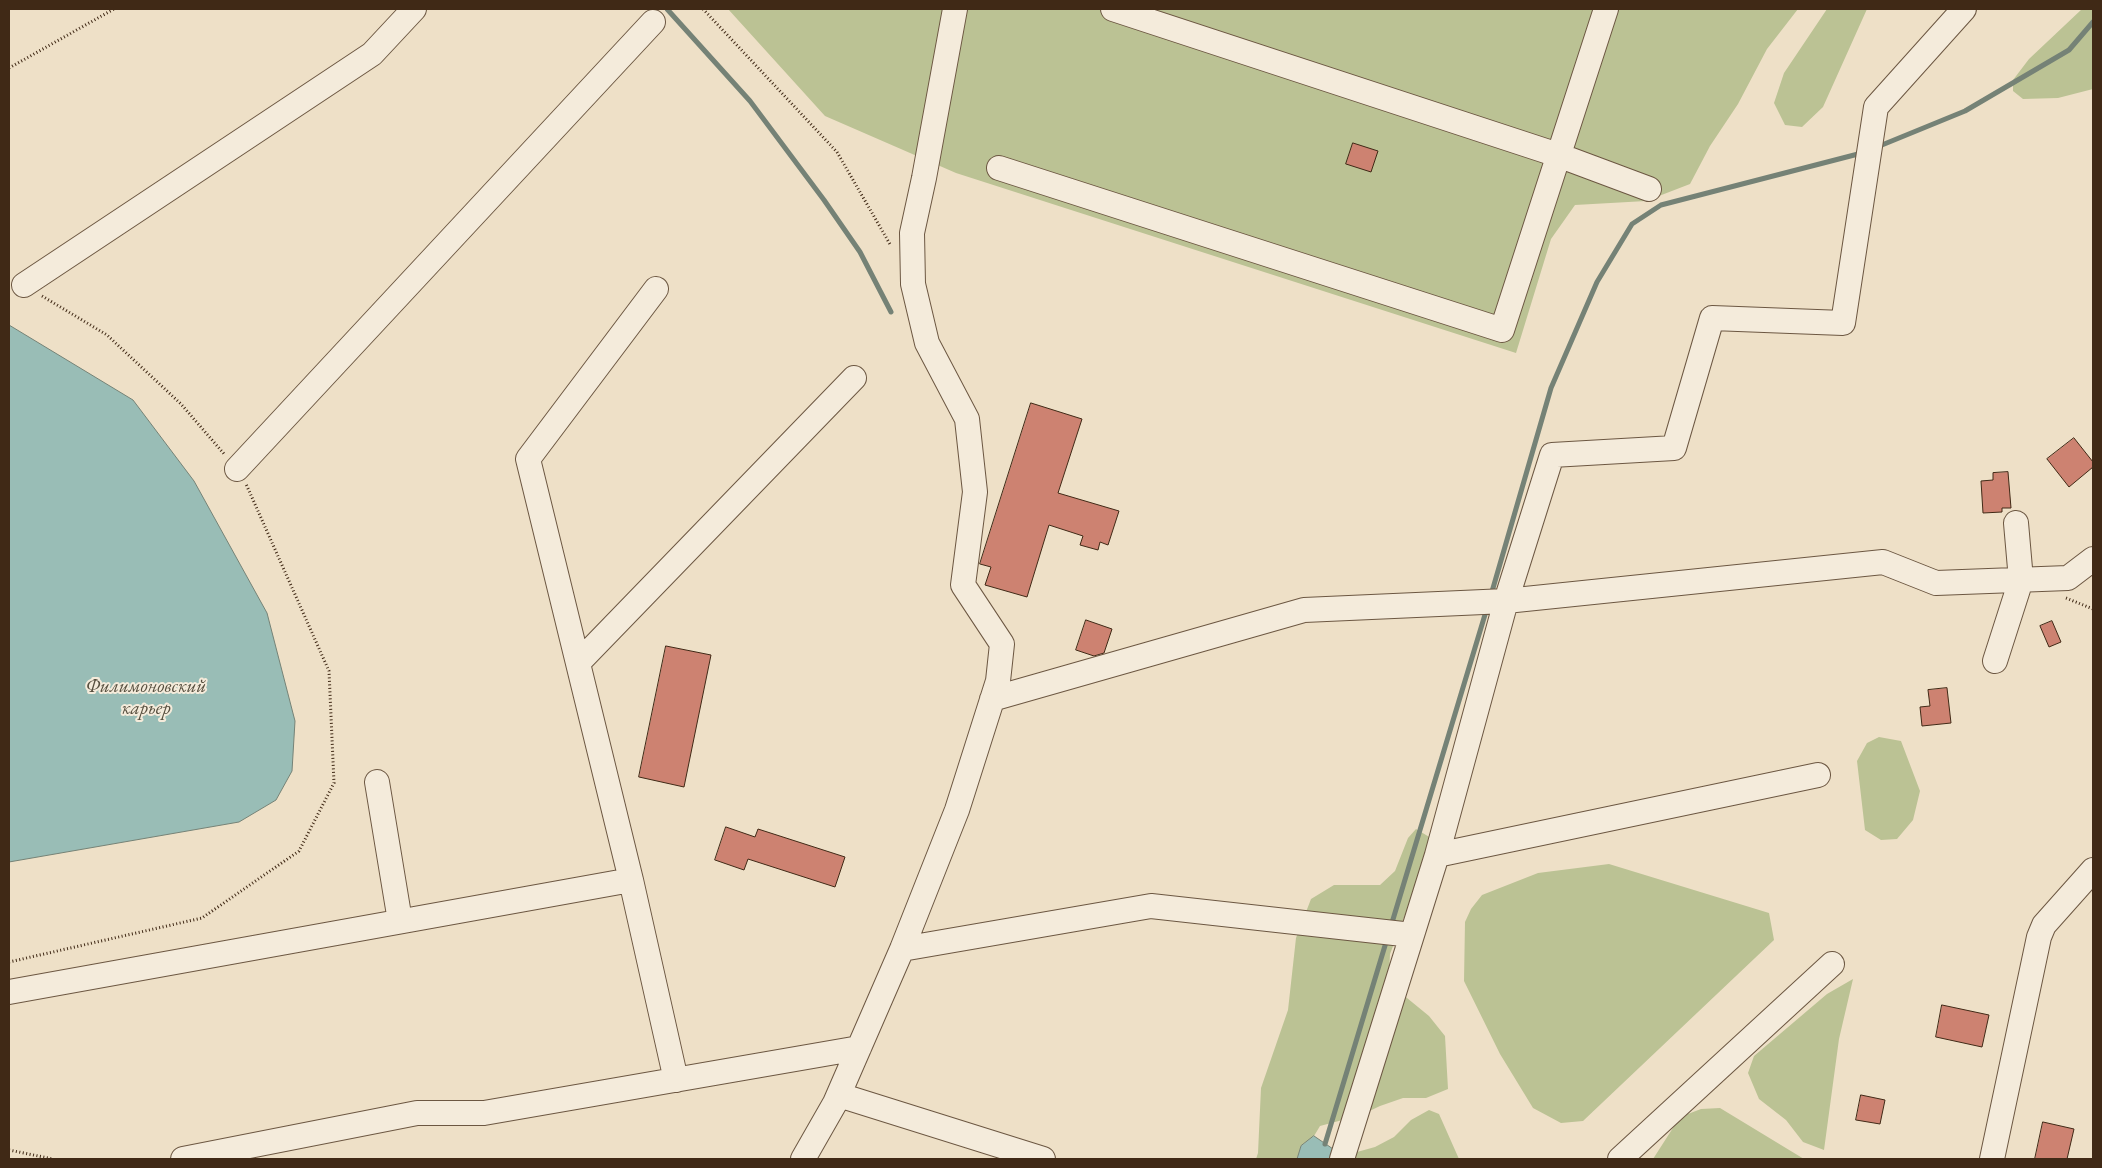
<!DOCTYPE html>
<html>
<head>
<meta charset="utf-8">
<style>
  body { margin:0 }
  #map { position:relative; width:2102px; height:1168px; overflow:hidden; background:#eee0c7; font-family:"EB Garamond",serif }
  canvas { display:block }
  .frame { position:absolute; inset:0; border:10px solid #402916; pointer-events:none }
</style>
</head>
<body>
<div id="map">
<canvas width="2102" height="1168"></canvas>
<div class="frame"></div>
</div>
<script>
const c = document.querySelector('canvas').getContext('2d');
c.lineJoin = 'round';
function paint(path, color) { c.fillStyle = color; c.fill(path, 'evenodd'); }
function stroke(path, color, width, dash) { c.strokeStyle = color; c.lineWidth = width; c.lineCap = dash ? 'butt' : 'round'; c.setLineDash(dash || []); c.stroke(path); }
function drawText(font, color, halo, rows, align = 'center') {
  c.font = font + ' "EB Garamond",serif'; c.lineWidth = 4; c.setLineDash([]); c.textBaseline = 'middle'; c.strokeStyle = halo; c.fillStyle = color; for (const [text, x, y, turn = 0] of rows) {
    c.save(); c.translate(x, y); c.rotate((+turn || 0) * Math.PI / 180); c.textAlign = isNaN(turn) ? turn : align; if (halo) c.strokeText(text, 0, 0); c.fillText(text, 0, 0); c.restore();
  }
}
paint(new Path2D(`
  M728,9h1070l-31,40 -29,55 -28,42 -20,38 -44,17 -71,4 -24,34 -35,114 -560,-180 -131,-57z
  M1827,9h40l-44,98 -21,20 -17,-2 -11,-22 10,-30z
  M2082,9h11v80l-35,9 -35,1 -10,-8v-11l16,-21z
  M1879,737l22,4 19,50 -7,29 -16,19 -16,1 -16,-10 -8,-69 10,-18z
  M1416,829l15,9 -20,61 -21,55 -1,20 7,15 33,27 16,20 3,53 -22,9h-23l-23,8 -19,9 -41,11 -6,10 -13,10 -4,13h-41l2,-6 3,-65 27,-78 8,-72 15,-39 23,-14h46l15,-14 13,-33z
  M1609,864l160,49 5,27 -191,181 -22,2 -28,-15 -33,-54 -36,-73 1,-59 6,-13 11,-14 56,-22z
  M1853,979l-14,60 -15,111 -21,-8 -17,-22 -27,-21 -11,-26 6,-17 73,-62z
  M1720,1108l84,51h-151l27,-42 21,-8z
  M1429,1110l10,4 20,45h-109l7,-7 18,-5 19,-10 17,-17z`), '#bbc294');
const water = new Path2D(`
  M9,325l124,75 61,81 73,132 28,108 -3,50 -16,29 -37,22 -230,40z
  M1314,1136l22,15v8h-39l4,-13z`);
paint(water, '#99bdb6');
stroke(water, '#758276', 1);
stroke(new Path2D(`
  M667,9l83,92 74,99 36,52 31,60
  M1877,147l88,-36 104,-61 24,-28
  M1491,595l60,-207 46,-106 35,-58 29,-19 201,-52
  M1391,926l96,-318
  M1325,1144l62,-205`), '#758276', 5);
const building = new Path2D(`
  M1353,143l25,8 -7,21 -25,-8z
  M1031,403l51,16 -24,74 61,18 -11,34 -8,-3 -2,8 -18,-5 3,-9 -34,-11 -22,72 -42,-12 6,-18 -11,-3z
  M2074,438l19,24v5l-24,20 -22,-28z
  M2008,472l3,36h-9v4l-19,1 -2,-32 12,-1v-7z
  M1086,620l26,9 -8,24 -10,3 -18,-6z
  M2052,621l9,21 -12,5 -9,-21z
  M666,646l45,9 -27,132 -45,-10z
  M1947,688l4,35 -29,3 -2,-19 10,-1 -2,-16z
  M726,827l29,10 3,-8 87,28 -10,30 -87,-28 -4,11 -29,-10z
  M1942,1005l47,10 -7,32 -46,-10z
  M1861,1095l24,5 -5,24 -24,-4z
  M2043,1122l31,7 -7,30h-32z`);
paint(building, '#cd8271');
stroke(building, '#402916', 1);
const minor = new Path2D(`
  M1113,9l445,146 91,34
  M1964,9l-88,98 -33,216 -131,-5 -38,130 -122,7 -46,146 377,-39 53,21 132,-5 25,-19
  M999,168l503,162 104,-321
  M24,285l348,-231 42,-45
  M237,469l416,-447
  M1995,661l26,-81 -5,-57
  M578,663l276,-285
  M992,699l312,-89 202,-9 -69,254
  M377,782l23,139
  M631,880l-103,-421 128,-170
  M902,949l249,-43 261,29 25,-80 381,-80
  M9,992l622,-112 45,200
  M839,1095l204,64
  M183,1159l234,-46h67l375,-65
  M803,1159l32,-56 67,-154 55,-139 41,-129 4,-37 -39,-59 12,-93 -8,-73 -40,-76 -14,-59 -1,-51 12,-55 31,-169
  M1342,1159l70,-224
  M1620,1159l212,-195
  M1992,1159l47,-222 5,-12 49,-55`);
stroke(minor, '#6c5742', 26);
stroke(new Path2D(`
  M703,9l134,143 54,94
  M9,68l105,-59
  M42,296l65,39 74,69 44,51
  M2066,598l27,11
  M9,962l193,-44 97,-67 35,-68 -5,-112 -83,-187
  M9,1150l44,9`), '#402916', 3, [1, 2.5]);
stroke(minor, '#f4ebdb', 24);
drawText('italic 19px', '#564e3e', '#f4ebdb', [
  ["Филимоновский",146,687],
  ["карьер",146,709]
]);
</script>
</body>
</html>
